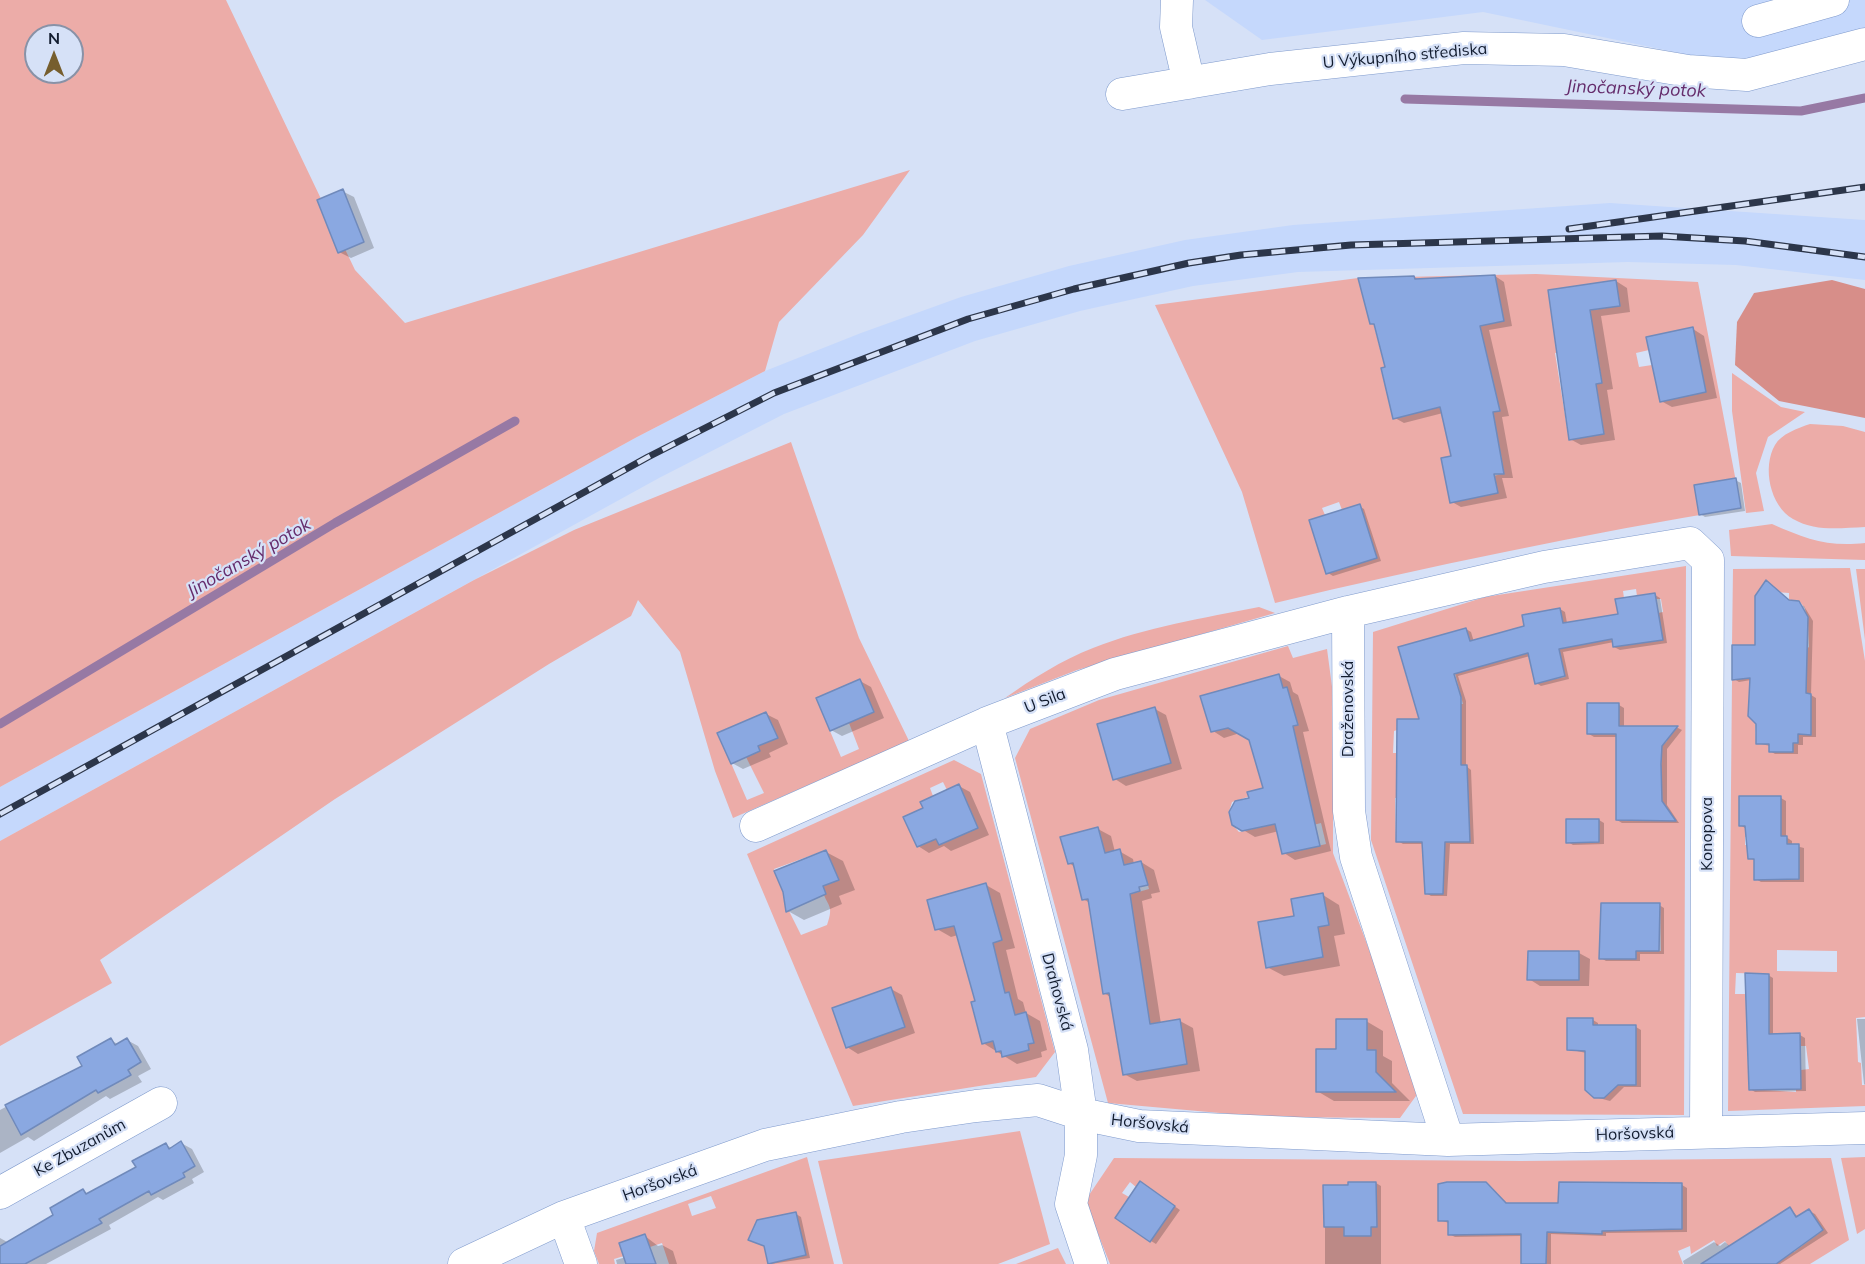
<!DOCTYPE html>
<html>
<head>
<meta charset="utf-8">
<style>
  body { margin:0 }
  #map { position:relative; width:1865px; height:1264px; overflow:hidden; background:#d6e1f7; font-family:Mulish,sans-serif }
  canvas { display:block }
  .north { position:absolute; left:24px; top:24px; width:60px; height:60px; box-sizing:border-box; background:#d6e1f7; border:2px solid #8892a7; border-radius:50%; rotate:0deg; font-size:16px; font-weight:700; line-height:24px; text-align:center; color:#121c2f }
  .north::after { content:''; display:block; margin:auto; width:21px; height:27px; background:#765e2e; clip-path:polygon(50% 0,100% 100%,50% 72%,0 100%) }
</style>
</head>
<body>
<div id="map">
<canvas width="1865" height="1264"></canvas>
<div class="north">N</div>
</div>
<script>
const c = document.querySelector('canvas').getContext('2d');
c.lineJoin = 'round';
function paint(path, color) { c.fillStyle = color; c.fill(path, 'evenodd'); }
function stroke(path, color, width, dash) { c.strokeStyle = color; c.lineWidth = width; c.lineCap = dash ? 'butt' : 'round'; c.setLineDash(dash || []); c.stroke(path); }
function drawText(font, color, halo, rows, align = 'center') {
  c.font = font + ' Mulish,sans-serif'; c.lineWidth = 4.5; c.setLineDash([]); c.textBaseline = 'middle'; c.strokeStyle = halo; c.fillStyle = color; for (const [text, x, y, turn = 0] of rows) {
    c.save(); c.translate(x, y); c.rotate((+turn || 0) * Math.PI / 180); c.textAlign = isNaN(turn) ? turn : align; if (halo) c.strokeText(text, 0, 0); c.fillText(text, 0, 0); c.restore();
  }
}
paint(new Path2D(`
  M1205,0h660v31l-138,32 -244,-51 -221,28z
  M1610,203l255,17v60l-129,-15 -108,-3 -330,10 -105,14 -113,25 -105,30 -191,73 -125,64 -659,363v-54l637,-350 128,-66 96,-38 100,-36 108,-31 116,-26 108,-15z`), '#c5d8fc');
paint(new Path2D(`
  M0,0h226l129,270 50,53 505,-153 -47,65 -84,87 -14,49 -128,66 -637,350zM36,36h36v36h-36z
  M1536,274l162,8 43,226c-157,26 -311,58 -466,95l-33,-111 -87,-187 203,-27zM1616,280l3,26 -67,10 -4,-26zM1373,322l45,90 -25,6 -12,-49 4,-2zM1693,328l13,64 -46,9 -8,-36 -13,2 -3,-14 13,-3 -2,-13zM1596,346l6,37 -6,1 8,50 -35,6 -14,-87zM1488,448l13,7 3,18 -10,3 4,17 -48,10 -9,-45zM1339,502l3,8 18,-6 16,54 -49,16 -18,-54 16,-5 -3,-7z
  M1732,373l49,34 24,5 -37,25 -12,36 8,38 -18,2 -14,-102z
  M1810,424l33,2 22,6v95c-25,1 -49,5 -72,-8 -23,-13 -31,-52 -18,-74 6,-11 23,-17 35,-21z
  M791,442l68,196 50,103 -176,77 -18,-47 -35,-119 -42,-52 -7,16 -82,48 -214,135 -235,161 12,23 -112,63v-205l474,-261 100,-50zM860,679l-11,44 10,26 -18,8 -25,-59zM766,712l12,26 -20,8 2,5 -14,6 18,36 -17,7 -29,-67z
  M1772,524c34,15 55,23 93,19v17l-134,-4 -2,-26z
  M1686,566l-2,549 -221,-1 -92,-274 2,-208 112,-35zM1636,589l1,7 18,-3 1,6h5l2,13 -5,1 5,27 -50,7 -5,-31 10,-2 -3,-15 9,-1 -1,-7zM1560,608l7,39 -38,8 -7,-40zM1466,628l4,13 -15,32 8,31 -23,-1 -8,-23 -23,6 -11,-39zM1562,664l3,13 -30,6 -3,-12zM1587,703l24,14v17h-24zM1397,719h29l-1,27h36v19l-64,7v-19h-4l1,-22 3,-1zM1616,726h46l5,15 -5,5 -1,20h-18v15h19l-1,40 -45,-1zM1395,798l44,1v19l30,1 1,23h-74zM1567,819h32v23l-32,1zM1601,903h59l1,48h-25l-20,-35h-15zM1528,951h51v29h-51zM1567,1018h26v11l20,56v5l-9,8h-10l-9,-8 2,-39 -20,-1z
  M1850,568l15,93v356l-9,1 2,44 3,1 1,22h3v21l-137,5 4,-431 39,-6 38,-27 -1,-23 -9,-1 7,-8 -1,-7 -6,-7 -10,-1v-7l-13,-1 -3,-6 -4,-2 -8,3 -6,14v44h-23l1,-76zM1797,693l14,1v41l-13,-1 -5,9v9h-24v-8h-13l-1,-23zM1739,796h42v30h-42zM1764,836h23v8h12v35l-45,1v-21l-6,-14h-3v-8zM1777,950l60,1v21l-60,-1zM1736,973l32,1 1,20h-34zM1800,1033v13h6l3,23 -8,1v19h-5v3l-47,-3 -2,-51 36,-1z
  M1856,569h9v71z
  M1259,607l16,6 -198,57 -72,28c27,-19 57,-38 88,-50 53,-21 111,-30 166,-41z
  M1288,646l5,12 34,-9 10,75 -4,31v98l88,236 -21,29 -135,-1 -157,-14 -93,-345 15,-29 69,-29zM1279,674l4,14 4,-1 11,38 -32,9 -38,-6 -17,4 -10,-36zM1155,707l16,56 -57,17 -17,-56zM1301,763l9,40 -8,25 19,-5 5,21 -43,10 -8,-30 -36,8 -7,-8 -3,-12 3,-10 56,-18zM1098,827l7,26 19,12 17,-4 8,28 -18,5 -2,-6 -47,12 -9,-37 -5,1 -7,-27zM1291,899l27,28 5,30 -57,10 -8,-45 36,-6zM1094,938l50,50 -41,6zM1180,1019l7,45 -64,11 -8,-45zM1336,1019l31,31h9v22l5,14 -6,6h-59v-42l20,-1z
  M954,760l27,14 74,278 -19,25 -183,29 -106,-252zM943,782l4,8 12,-6 19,44 -39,17 -3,-6 -19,8 -14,-30 20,-9 -3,-6 13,-6 -3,-8zM826,850c-2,11 -7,27 -4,38 4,19 13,15 5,37l-26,10 -16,-32v-6l-11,-28zM986,883l-32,43 -19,4 -8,-30zM891,987l14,40 -59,21 -14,-40zM1009,993l6,22 11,-3 8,30 -32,14 -1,-5 -5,1 -3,-11 -11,3 -11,-41z
  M1020,1131l30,113 -52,20h-155l-25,-103z
  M807,1157l27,107h-165l-7,-21 -12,4 -5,-13 -25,9 4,13 -10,3 1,5h-16l-5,-13 3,-18zM711,1196l5,12 -24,8 -4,-12zM796,1213l9,42 -37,9 -5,-21 -9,-1z
  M1865,1157v72l-8,5 -16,-76z
  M1114,1158l408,3 309,-3 18,82 -39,24h-62l-13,-9 -10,-14 -8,5 -3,-6 -23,14 -1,-8 -12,5 5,13h-137l1,-32 5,-1v-28h-16l-15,28v33h-411l-25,-63zM1130,1182l6,5 5,-5 34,24 -25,36 -21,-45 -7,-4zM1349,1182h27v45h-52v-42h24zM1448,1182l40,1v4l7,4v12l-47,32v-14l-10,-1v-35zM1559,1182l24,1 -26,49zM1663,1182l19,2v29h-6v16l-56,2 21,-49zM1790,1208l6,9 13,-8 14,21 -29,22z
  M1058,1248l8,16h-50z`), '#ecaca8');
paint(new Path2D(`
  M1832,280l33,9v129l-86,-17 -44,-36 2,-43 17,-29z`), '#d78e89');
paint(new Path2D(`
  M342,191l12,6 20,51 -23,10 -12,-6z
  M1495,276l9,6 8,44 -23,4 20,86 -7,1 11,61h-11l5,20 -46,9 -9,-5 1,-45 -10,-44 -39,10 -9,-5 -8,-50 -11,-42 -5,-3 43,-46 5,3z
  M1616,281l11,7 3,24 -29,4 12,73 -6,1 8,50 -34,5 -11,-6 -21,-148z
  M1693,329l11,7 13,62 -45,9 -11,-6z
  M1735,480l6,3 4,28 -40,6 -5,-3z
  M1359,506l5,3 17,52 -48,15 -5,-3 -17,-52z
  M1655,595l5,3 7,45 -47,7 -6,-3v-5l-51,10 6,27 -28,7 -5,-3 -6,-27 -72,20 8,25v65l5,4 3,74h-24l-3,52h-16l-5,-3 -2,-49h-21l-5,-3 23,-121 45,-91 5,3 3,10 51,-15 35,-18 5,3 2,11 52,-8z
  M1791,602l13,4 9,15 -2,74 5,3v39h-13v8h-5v9h-23l-5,-3v-5l-13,-3 -6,-63 -12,2 -5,-3z
  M1279,676l11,6 3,10 5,3 11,36 -6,1 28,119 -36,9 -11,-7 -5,-22 -24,6 -22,-13 18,-25 14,-10 -15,-50 -10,-6 -16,5 -11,-7z
  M860,681l11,6 13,31 -42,18 -11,-6z
  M1619,705l5,3v19l54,1 4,2 -15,19v56l12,18h-57l-5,-3 1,-83h-24l-5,-3z
  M1155,709l11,6 16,54 -56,17 -11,-7z
  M766,714l12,6 10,24 -19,9 2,4 -28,12 -11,-6z
  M959,786l11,6 19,43 -38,16 -7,-5 -15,7 -11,-7 7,-37z
  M1741,797l40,1 5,3v36l6,4v4l12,3v34h-43l-5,-3v-18l-6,-3 -5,-30 -5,-3z
  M1599,820l5,3v21l-31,1 -5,-3z
  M1098,829l13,7 4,16 4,-1 14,8 1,5 7,-2 13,8 6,22 -9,2 1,4 -10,3 19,123 19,-3 13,7 7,43 -63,10 -13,-7 -12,-76 -8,-5 -14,-90 -7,-4 -8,-32 -6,-4z
  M826,852l17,9 12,29 -16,6 3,8 -38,16 -16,-9z
  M986,885l14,8 15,55 -9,2 12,49 5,3 3,11 14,8 7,29 -6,2 1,5 -25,7 -34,-21 -6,-41 -19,-67 -7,2 -14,-8z
  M1323,895l16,10 6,29 -11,2 6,30 -56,10 -17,-9 29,-50z
  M1659,905l5,3v46h-24v7h-34l-5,-3z
  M1579,953l11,6 -1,27h-49l-11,-7z
  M1768,975l5,3v58l27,-1 5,3 1,53 -51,1 -5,-3z
  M891,989l11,6 13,38 -57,21 -11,-7z
  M1857,1019h8v66l-1,-1z
  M1593,1020l5,3v4h38l5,3v57h-17l-14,14 -15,-4 -9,-44 -18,-4z
  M1366,1021l17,10v25l9,5v22l18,18h-76l-17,-10 20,-40z
  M111,1040l8,5 8,-5 11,6 13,23 -13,7 4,6 -32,17 -4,-3 -72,45 -6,-4 -28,16v-43l84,-44z
  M181,1143l11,6 12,23 -12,7 2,4 -31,17 -5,-3 -49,28 2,4 -65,35h-46v-26l9,5 46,-28 28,-24 6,3 49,-26 28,-23 6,3z
  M1376,1183l5,3v78h-56v-78z
  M1486,1184l22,20h51l123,-19 5,3v44l-81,1v3l-55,-2v30h-29v-28l-67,1 -6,-3v-11l-10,-3z
  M1145,1186l35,24 -24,34 -5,-3z
  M1790,1209l8,8 11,-6 6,3 13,19 -48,31h-96l-1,-3 31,-19 6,4 5,-4 6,5z
  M796,1214l5,3 9,41 -39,6 -2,-1z
  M645,1236l13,10 4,-1 11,6 4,13h-60l-1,-4 10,-3z`), '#0003');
stroke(new Path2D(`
  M1405,99l396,12 64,-13
  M0,724l335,-201 180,-102`), '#9779a4', 9);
const building = new Path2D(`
  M343,189l21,53 -26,11 -21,-53z
  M1495,275l9,46 -24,5 20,85 -7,1 11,62h-10l4,19 -48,10 -9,-45 10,-2 -11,-49 -47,12 -12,-51 4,-1 -11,-43h-4l-12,-46 56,-2 1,3z
  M1616,280l4,26 -30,4 12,73 -6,1 8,50 -35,6 -21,-150z
  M1693,327l13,65 -46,10 -14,-65z
  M1736,478l5,30 -42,7 -5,-30z
  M1360,504l17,54 -51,16 -17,-54z
  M1766,580l23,20 10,1 9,16 -2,76 5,1v41l-13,-1v9h-5v9h-24v-8h-13v-20l-8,-8 2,-38 -18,2v-35h23v-49z
  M1655,593l8,47 -50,7 -1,-8 -53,10 6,27 -30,8 -7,-31 -74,21 7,23v68h6l3,77h-25l-2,52h-18l-3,-52h-26l1,-123h22l-21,-72 68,-19 4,13 54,-15 -2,-11 38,-7 3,15 55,-9 -3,-15z
  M1279,674l4,14 4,-1 11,38 -5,1 27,120 -38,8 -7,-30 -33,7 -10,-6 -3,-13 6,-11 14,-3 -2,-6 16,-4 -14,-48 -21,-12 -17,4 -11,-36z
  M860,679l14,33 -44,19 -14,-33z
  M1587,703h32v23h59l-16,20 -1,18 1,37 14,20 -60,-1v-86h-29z
  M1155,707l16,56 -58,17 -16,-56z
  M766,712l12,26 -20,8 2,5 -29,13 -14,-31z
  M959,784l19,44 -39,17 -3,-6 -19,8 -14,-30 20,-9 -3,-6z
  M1739,796h42v40h6v8h12v35l-45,1v-21h-6l-3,-33h-6z
  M1566,819h33v23l-33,1z
  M1098,827l7,26 15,-4 4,16 17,-4 7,24 -9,2 1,4 -10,3 20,130 30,-5 7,45 -64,11 -14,-82 -6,1 -15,-95 -6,1 -9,-37 -5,1 -8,-27z
  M826,850l13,30 -16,6 3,8 -40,18 -3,-20 -9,-21z
  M986,883l16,57 -9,3 12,50 4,-1 6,23 11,-3 8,31 -6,1 1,6 -27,7 -1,-6 -5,1 -3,-11 -11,3 -11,-42 4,-1 -21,-75 -19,4 -8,-30z
  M1323,893l6,32 -11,2 5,30 -57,11 -8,-46 36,-6 -3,-17z
  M1601,903h59l-1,48h-23v8h-37z
  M1528,951h51v29h-52z
  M1745,973l24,1v60l31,-1 1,56 -52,1z
  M891,987l14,40 -59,21 -14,-40z
  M1567,1018h26v7h43v60h-18l-14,13h-10l-9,-8v-39l-18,-1z
  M1336,1019h31v31h9v22l20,20h-80v-43h20z
  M111,1038l4,7 12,-7 14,24 -13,8 3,5 -33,18 -2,-3 -75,45 -16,-30 77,-39 -5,-9z
  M181,1141l14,25 -12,7 2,4 -34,18 -2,-4 -50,28 3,4 -77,41h-25v-18l53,-31 -3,-7 33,-19 3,5 50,-27 -4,-6 34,-18 3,6z
  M1140,1181l35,25 -25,36 -35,-24z
  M1348,1182h28l1,45h-6v9h-27v-9h-20l-1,-42h25z
  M1447,1182h39l20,21h52l1,-21 123,1v46l-80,2v3l-55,-2 -1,32h-25v-30l-73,1v-14h-10v-37z
  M1790,1207l6,10 13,-8 14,21 -47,34h-75z
  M796,1212l10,43 -38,9 -4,-18 -16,-6 9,-20z
  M645,1234l11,30h-30l-7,-21z`);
paint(building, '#8aa8e1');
stroke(building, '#708abb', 1.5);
const minor = new Path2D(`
  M1177,0l-1,27 13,56
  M1758,21l75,-21
  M1122,94l148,-25 194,-21 100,2 124,21 59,4 118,-31
  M1348,612l1,199 7,46 92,283
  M987,723l85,327 9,64v41l-10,49 20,60
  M756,826l231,-103 128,-49 233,-62 196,-45 146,-24 18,17 -2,572
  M0,1193l161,-90
  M564,1217l17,47
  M464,1264l100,-47 201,-72 136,-28 75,-11 62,-6 43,14 58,12 309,14 417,-12`);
stroke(minor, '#7f9acc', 33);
stroke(minor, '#fff', 32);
const rail = new Path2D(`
  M1569,229l296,-42
  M0,814l648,-357 126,-64 194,-74 106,-30 115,-26 52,-8 110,-10 311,-9 83,5 120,16`);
stroke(rail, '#2c364a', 7);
stroke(rail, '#d6e1f7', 4.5, [14]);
drawText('16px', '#121c2f', '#d6e1f7', [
  ["U Výkupního střediska",1405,56,-5],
  ["U Sila",1045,701,-21],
  ["Draženovská",1348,709,-90],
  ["Konopova",1707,834,-90],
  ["Drahovská",1057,992,75],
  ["Horšovská",1150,1124,6],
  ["Horšovská",1635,1134,-2],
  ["Ke Zbuzanům",80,1148,-29],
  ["Horšovská",660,1183,-20]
]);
drawText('italic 18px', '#652c6c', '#d6e1f7', [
  ["Jinočanský potok",1636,89,2],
  ["Jinočanský potok",249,558,-30]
]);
</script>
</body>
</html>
